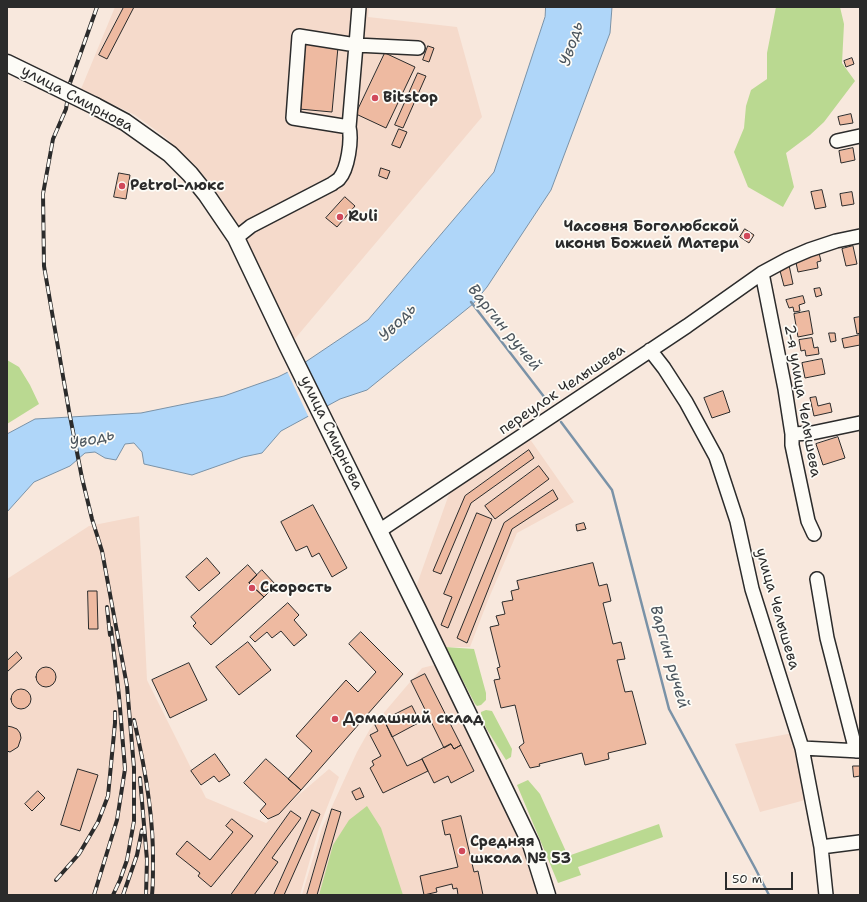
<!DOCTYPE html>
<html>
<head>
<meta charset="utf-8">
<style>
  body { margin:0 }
  #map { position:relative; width:867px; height:902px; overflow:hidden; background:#f8e8dd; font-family:"Shantell Sans",sans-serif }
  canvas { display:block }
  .frame { position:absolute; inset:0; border:8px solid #2b2b2b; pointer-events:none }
  .scale { position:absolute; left:725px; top:872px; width:68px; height:18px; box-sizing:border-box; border:2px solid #2b2b2b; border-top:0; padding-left:5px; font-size:12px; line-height:14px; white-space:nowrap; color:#2b2b2b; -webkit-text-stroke:3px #fdfcf7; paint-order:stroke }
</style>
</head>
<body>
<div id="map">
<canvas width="867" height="902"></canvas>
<div class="frame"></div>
<div class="scale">50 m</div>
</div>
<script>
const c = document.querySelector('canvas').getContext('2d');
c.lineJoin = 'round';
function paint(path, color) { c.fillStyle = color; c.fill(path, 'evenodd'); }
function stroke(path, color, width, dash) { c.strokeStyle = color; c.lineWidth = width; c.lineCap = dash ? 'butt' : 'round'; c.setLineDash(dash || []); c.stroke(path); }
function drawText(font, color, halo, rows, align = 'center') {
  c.font = font + ' "Shantell Sans",sans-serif'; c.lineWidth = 3.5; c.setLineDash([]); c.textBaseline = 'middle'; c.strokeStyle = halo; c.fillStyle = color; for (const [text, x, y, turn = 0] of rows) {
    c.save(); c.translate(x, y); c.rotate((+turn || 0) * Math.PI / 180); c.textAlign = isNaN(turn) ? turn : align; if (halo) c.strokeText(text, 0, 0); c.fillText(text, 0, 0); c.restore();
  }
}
paint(new Path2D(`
  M115,7h254l-1,10 89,10 25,90 -189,224 -55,-113 -25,-41 -17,-21 -31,-29 -30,-22 -54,-26z
  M525,432l49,70 -57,31 -29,67 -18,47h-25l-29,-60 38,-107z
  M139,516l8,164 59,118 60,25 63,-54 10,8 -20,51 -19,67h-293v-316l82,-53z
  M434,665l81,157 27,73h-240l20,-67 35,-76 13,-23 52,-61z
  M793,733l16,66 -49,13 -25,-68z`), '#f5dacb');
paint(new Path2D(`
  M776,7h64l4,17 -2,39 13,18 -31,41 -14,13 -24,18 8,34 -11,20 -35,-20 -14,-35 10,-24 2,-22 5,-16 16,-11v-26z
  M7,360l12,7 11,18 9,19 -32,20z
  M445,647l29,2 12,44v7l-5,5 -4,1 -2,-2 -15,-29 -16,-26z
  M486,710l6,1 20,38 -1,8 -5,3 -20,-32 -5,-13v-3z
  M528,780l12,14 28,62 91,-32 4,13 -85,30 3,8 -23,8 -41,-98z
  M367,806l14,22 22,67h-84l14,-50 16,-25z`), '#bad991');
const water = new Path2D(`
  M546,7h66l-2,26 -59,157 -64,97 -14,17 -106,86 -27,9 -59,32 -19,22 -19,4 -51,18 -48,-11 -2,-12 -8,-9 -9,1 -9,16 -11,-2 -10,-6 -10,1 -15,13 -36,16 -27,30v-78l28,-15 106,-6 83,-17 54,-19 20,-10 70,-47 126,-148 51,-155z`);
paint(water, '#afd6f9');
stroke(water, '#7a92a7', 1);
paint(new Path2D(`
  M297,366l29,43 -17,9 -22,-47z`), '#f8e8dd');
stroke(new Path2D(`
  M471,302l74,96
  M561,422l51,68 57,219 86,159 14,27`), '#7a92a7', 2.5);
const building = new Path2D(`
  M124,7h10l-27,52 -8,-4z
  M304,44l34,3 -6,65 -33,-3z
  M428,46l6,2 -5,14 -6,-2z
  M385,53l30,14 -29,61 -30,-14z
  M852,58l2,6 -8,3 -2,-6z
  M418,73l8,3 -23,52 -8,-3z
  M851,114l2,9 -13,2 -2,-8z
  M399,129l8,3 -7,16 -8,-3z
  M853,148l2,12 -14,3 -2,-12z
  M381,168l9,3 -3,8 -8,-3z
  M119,173l11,2 -4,24 -12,-2z
  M822,190l4,17 -11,2 -4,-17z
  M852,192l2,12 -12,2 -2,-12z
  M345,197l10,9 -18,21 -11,-9z
  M745,229l9,6 -5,8 -9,-6z
  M853,246l4,18 -11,2 -4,-17z
  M819,253l2,8 -4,1 1,6 -20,4 -3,-14z
  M789,265l4,19 -9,2 -5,-19z
  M820,288l2,7 -6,2 -2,-8z
  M803,296l2,7 -6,2 1,6 -6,1 -1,-5 -4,1 -3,-8z
  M809,311l4,23 -15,3 -4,-23z
  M860,317v16l-3,1 -3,-16z
  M829,333h6l1,8 -5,1z
  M860,335v10l-16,3 -2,-9z
  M812,338l2,10 4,-1 1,7 -13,2 -1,-6 -4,1 -2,-11z
  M822,359l3,15 -20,4 -3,-15z
  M723,391l7,21 -18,6 -8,-20z
  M816,397l2,9 12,-3 2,9 -18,4 -4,-18z
  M838,437l7,21 -22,7 -7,-21z
  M529,450l5,8 -63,45 -30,71 -8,-3 32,-75z
  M539,466l10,13 -54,40 -10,-13z
  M553,490l5,9 -46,30 -45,114 -10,-5 47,-115z
  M313,505l34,63 -15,9 -13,-24 -7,4 -5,-11 -11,5 -15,-29z
  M477,513l15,6 -44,109 -7,-3 11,-28 -8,-3z
  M584,523l2,6 -9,2 -1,-6z
  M207,558l13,15 -21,18 -13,-14z
  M593,563l6,23 8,-2 4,17 -8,2 10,41 8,-2 4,17 -8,1 8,32 7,-1 14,53 -38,9 1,6 -24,6 -3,-12 -43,11 1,2 -10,2 -11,-21 5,-4 -9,-38 -14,3 -7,-28 6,-1 -3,-11 3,-1 -10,-40 9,-2 -3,-9 9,-2 -3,-12 11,-2 -2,-9 8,-2 -2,-8z
  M248,565l9,10 -8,8 15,14 -53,48 -18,-19 3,-3 -5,-6z
  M262,570l14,15 -12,12 -15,-14z
  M88,591h9l1,38h-9z
  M288,603l11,12 -5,5 13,15 -13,11 -13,-15 -9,7 -5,-6 -12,10 -5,-5z
  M361,632l42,42 -102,116 -13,-11 24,-28 -16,-15 50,-56 12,12 18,-20 -27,-28z
  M248,642l23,28 -32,25 -23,-28z
  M17,652l5,6 -15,14v-11z
  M189,663l18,37 -37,18 -18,-38z
  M36 677a10 10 0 1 1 20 0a10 10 0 1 1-20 0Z
  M425,674l36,71 -7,4 -3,-5 -7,4 -33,-67z
  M11 699a10 10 0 1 1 20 0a10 10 0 1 1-20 0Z
  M412,706l8,16 -28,15 -8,-17z
  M384,720l23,46 15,-7 6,12 -45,22 -13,-25 4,-3 -2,-4 9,-5 -11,-21 8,-4 -3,-6z
  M7,726l5,1 5,2 3,4 1,5 -3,9 -8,5 -3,-1z
  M451,744l3,5 7,-4 13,26 -23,12 -3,-7 -14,7 -12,-24z
  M215,754l15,21 -11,7 -5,-6 -13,9 -10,-14z
  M266,759l35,31 -22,24 -11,5 -8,-8 6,-7 -22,-21z
  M853,766h7v10l-6,1z
  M78,769l20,6 -18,56 -19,-6z
  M360,788l4,9 -8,3 -4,-8z
  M38,791l7,7 -13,13 -7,-7z
  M332,809l9,3 -24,83h-10z
  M312,810l8,4 -36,81h-10z
  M291,811l10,7 -29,40 6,4 -24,33h-23z
  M461,816l13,56 4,-1 5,24h-25l-1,-7 -4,1 -1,-5 -16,4 1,4 -13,3 -4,-19 38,-9 -8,-33 -5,1 -3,-14z
  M232,819l21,17 -42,51 -13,-11 2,-3 -24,-19 11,-13 23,19 23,-28 -7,-6z`);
paint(building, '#eebaa1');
stroke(building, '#2b2b2b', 1);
const minor = new Path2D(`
  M349,127l7,-82 62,3
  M837,141l23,-5
  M236,238l15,-12 81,-42c2,-2 5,-3 7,-5 9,-10 13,-39 10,-52l-56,-9 6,-82 57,9 3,-38
  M762,273l23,116 7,45v11l16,76 6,13
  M650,350l14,18 22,34 30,55 21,64 15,68 50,159 19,99 5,48
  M792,434l20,-1 48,-10
  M379,531l308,-205 75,-53 26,-14 21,-9 27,-9 24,-5
  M817,579l10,59 29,113
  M802,748l58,3
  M821,847l39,-5`);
const major = new Path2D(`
  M7,63l35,17
  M95,106l30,16 45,32 20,20 16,20 30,44 51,107 131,265 113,234 16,51`);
stroke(minor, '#2b2b2b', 16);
stroke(major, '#2b2b2b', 19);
stroke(minor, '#fdfcf7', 13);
stroke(major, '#fdfcf7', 16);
const rail = new Path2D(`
  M97,7l-27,76 -4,26 -13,30 -10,55 1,72 25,145 13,67 10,41 10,32 25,135 7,82v53l-7,39 -7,20 -7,15
  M107,607l3,28
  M134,720c11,47 20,96 19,145 0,10 0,20 -1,30
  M140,778l7,82 -1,35
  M56,880l23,-26 19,-32 10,-26 7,-73v-11
  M94,895l23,-75 8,-51 -6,-73 -8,-68
  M123,895l14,-40 5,-25`);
stroke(rail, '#2b2b2b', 4);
stroke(rail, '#fdfcf7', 2.5, [8]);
const majorBridge = new Path2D(`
  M42,80l53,26`);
stroke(majorBridge, '#2b2b2b', 19, []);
stroke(majorBridge, '#fdfcf7', 16);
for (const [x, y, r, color] of [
  [375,98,4,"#d1495b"],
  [122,186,4,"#d1495b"],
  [340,217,4,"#d1495b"],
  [747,236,4,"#d1495b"],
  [252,588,4,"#d1495b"],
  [335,719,4,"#d1495b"],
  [462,851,4,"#d1495b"]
]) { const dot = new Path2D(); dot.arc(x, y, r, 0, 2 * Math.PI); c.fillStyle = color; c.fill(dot); stroke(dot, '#fdfcf7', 1.5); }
drawText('bold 15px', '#2b2b2b', '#fdfcf7', [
  ["Bitstop",383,98],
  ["Petrol-люкс",130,186],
  ["Ruli",348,217],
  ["Часовня Боголюбской",739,227,"right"],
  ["иконы Божией Матери",739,244,"right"],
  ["Скорость",260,588],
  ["Домашний склад",343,719],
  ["Средняя",470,842],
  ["школа № 53",470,859]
], 'left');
drawText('15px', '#2b2b2b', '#fdfcf7', [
  ["улица Смирнова",77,99,28],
  ["переулок Челышева",562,390,-34],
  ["2-я улица Челышева",802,401,80],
  ["улица Смирнова",331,433,64],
  ["улица Челышева",777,609,74]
]);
drawText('italic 16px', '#4c565e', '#fdfcf7', [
  ["Уводь",572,44,-72],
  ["Уводь",398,323,-46],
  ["Варгин ручей",504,328,51],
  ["Уводь",92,440,-13],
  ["Варгин ручей",669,657,74]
]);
</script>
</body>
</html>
